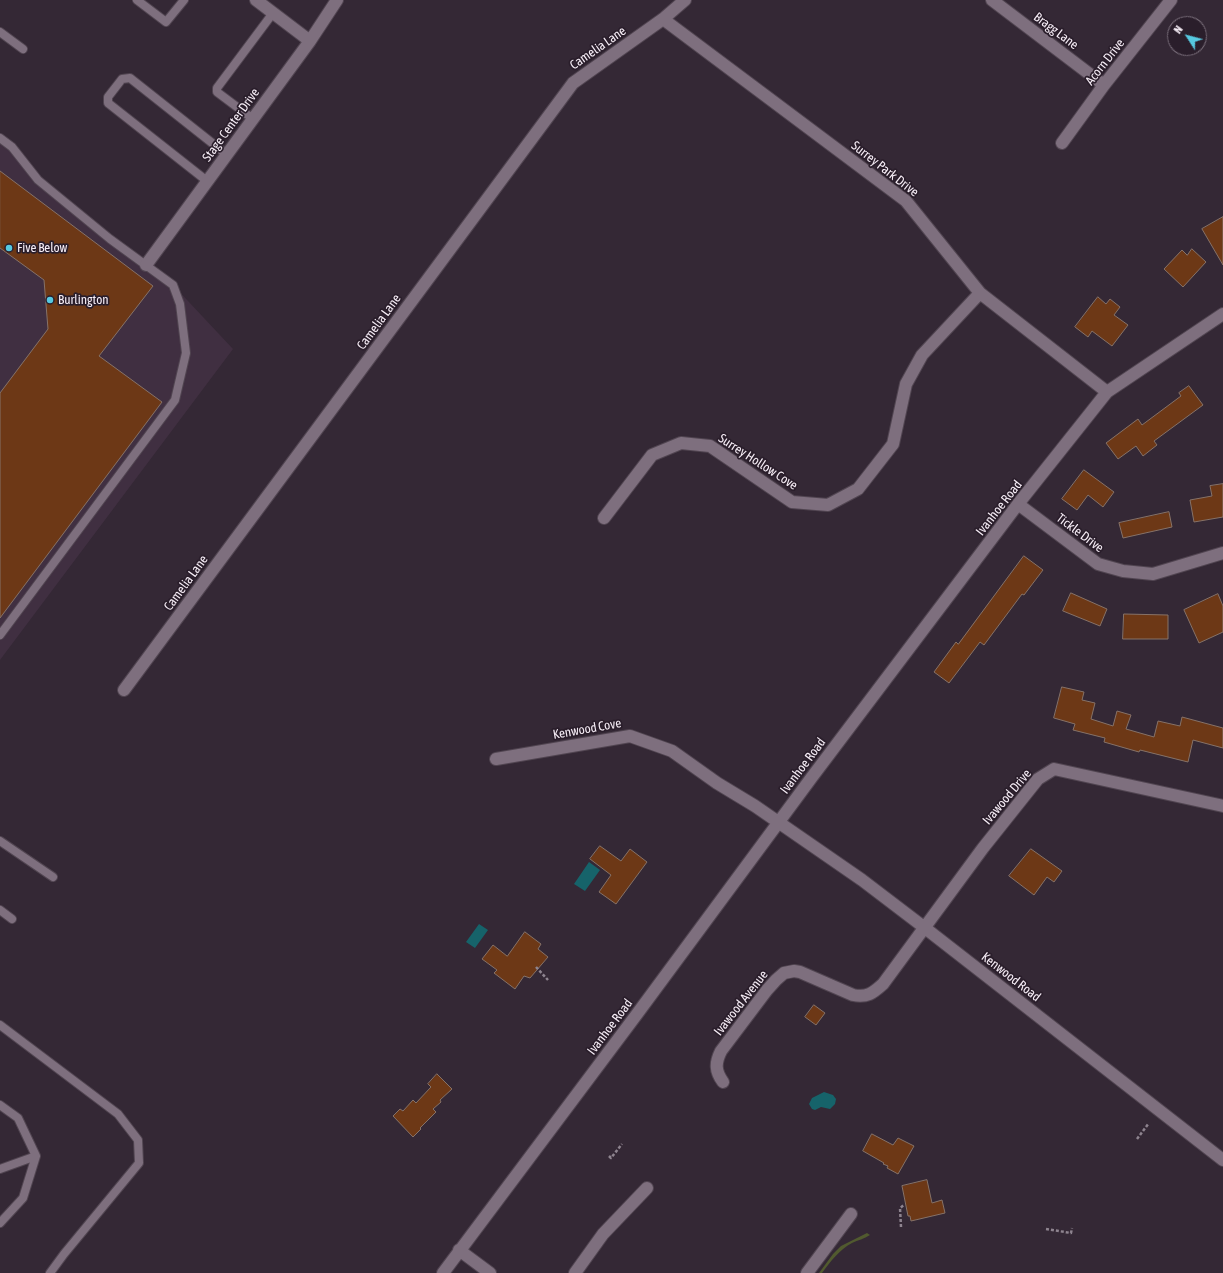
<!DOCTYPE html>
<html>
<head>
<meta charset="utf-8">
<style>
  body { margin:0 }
  #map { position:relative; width:1223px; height:1273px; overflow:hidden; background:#342835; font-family:"Asap Condensed",sans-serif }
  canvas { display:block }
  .north { position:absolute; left:1167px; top:16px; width:40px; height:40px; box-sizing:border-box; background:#2a1e2b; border:1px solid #7c717d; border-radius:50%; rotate:306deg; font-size:11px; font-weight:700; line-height:16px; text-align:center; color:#f7eef7 }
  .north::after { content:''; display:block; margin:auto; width:14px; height:18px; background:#56c9e1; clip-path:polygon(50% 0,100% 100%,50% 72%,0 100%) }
</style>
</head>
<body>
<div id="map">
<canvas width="1223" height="1273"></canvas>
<div class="north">N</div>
</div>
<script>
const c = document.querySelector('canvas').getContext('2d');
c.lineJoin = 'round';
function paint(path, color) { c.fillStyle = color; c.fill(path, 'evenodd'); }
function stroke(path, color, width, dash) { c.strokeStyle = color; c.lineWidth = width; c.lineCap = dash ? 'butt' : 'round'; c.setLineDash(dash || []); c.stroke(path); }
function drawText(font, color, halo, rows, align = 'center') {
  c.font = font + ' "Asap Condensed",sans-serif'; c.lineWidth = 3.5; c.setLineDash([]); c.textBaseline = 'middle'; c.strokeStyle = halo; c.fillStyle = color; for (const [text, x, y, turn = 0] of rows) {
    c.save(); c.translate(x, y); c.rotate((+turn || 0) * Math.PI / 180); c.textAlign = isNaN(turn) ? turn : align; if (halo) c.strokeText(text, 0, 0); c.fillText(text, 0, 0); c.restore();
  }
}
paint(new Path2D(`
  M0,138l38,42 135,105 60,64 -233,311z`), '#402f41');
paint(new Path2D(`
  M867,1233l3,2c-6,4 -12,5 -18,8 -13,7 -21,18 -30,30h-3l14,-19 8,-8z`), '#515a2f');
paint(new Path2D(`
  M589,862l11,8 -15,21 -11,-7z
  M479,924l9,6 -13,18 -9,-6z
  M824,1092l9,3 3,4 -1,5 -5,5 -9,-2 -6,3 -3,-1 -3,-5 3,-6z`), '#16636a');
const building = new Path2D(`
  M0,171l153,115 -54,70 63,46 -162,216v-225l48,-64 -4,-49 -44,-32z
  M1223,217v48l-21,-36z
  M1192,249l14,13 -23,25 -19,-18 18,-19 5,5z
  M1098,297l8,7 4,-5 10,8 -6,8 14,10 -16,21 -20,-15 -4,6 -13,-10z
  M1189,386l14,19 -49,36 3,4 -14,11 -7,-10 -18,13 -12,-16 32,-24 4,6 39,-29 -2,-3z
  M1084,470l30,22 -11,15 -15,-12 -11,15 -15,-11z
  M1223,484v33l-29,5 -4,-22 22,-4 -2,-10z
  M1169,512l3,15 -49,11 -4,-15z
  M1024,556l19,14 -19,25 -2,-1 -38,51 -4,-3 -31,41 -15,-11 22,-30 2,2z
  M1071,593l36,16 -7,17 -37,-15z
  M1218,594l5,12v26l-24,11 -15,-33z
  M1124,614l44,1v24h-45z
  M1062,687l22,5 -2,8 13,3 -4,16 22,7 4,-15 14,4 -5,14 28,8 4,-16 22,5 2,-9 41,11v20l-30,-8 -5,22 -48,-12 -1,2 -35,-10 1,-4 -32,-8 2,-6 -21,-6z
  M600,846l21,15 9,-12 17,13 -31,42 -17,-12 12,-17 -21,-16z
  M1031,849l31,22 -8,11 -7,-5 -13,18 -25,-19z
  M525,932l16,12 -3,5 10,8 -18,21 -6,-2 -9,13 -21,-16 3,-3 -15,-11 11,-14 14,11z
  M814,1005l11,8 -9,12 -11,-8z
  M437,1074l15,15 -12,11 1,2 -8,7 3,3 -16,16 1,1 -8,8 -20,-21 7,-7 3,2 10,-11 3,3 15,-16 -3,-3z
  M872,1134l21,11 5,-7 16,8 -16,28 -11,-6 1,-2 -5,-2 1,-1 -21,-12z
  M927,1180l5,23 10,-3 3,13 -34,8 -1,-5h-2l-6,-30z`);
paint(building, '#6d3816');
stroke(building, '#867268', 1);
const lane = new Path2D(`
  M137,0l29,22 18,-22
  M0,32l23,17
  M253,119l-36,-27v-4l56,-75
  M0,138l12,9 26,33 72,59 63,46 7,19 6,49 -11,47 -175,235
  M207,181l-99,-78v-6l14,-18 8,-1 96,76
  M0,841l53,36
  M0,910l12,9
  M0,1025l118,89 20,26 1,23 -75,91 -14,19
  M0,1105l18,13 18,38 -13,42 -23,25
  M0,1169l36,-13`);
const street = new Path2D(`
  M256,0l54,41
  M992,0l112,85
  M663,19l243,182 74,92 127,99
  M1062,143l42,-58 67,-85
  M146,265l164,-224 27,-41
  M1018,504l80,60 25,7 30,3 70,-21
  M604,518l48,-63 29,-12 29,3 82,56 36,3 30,-16 35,-45 13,-60 16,-29 58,-62
  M124,690l449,-607 90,-64 22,-19
  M496,759l134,-23 42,15 45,32 38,23 107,74 63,48 298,232
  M723,1082c-8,-11 -8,-19 -2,-31l46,-61 9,-10 8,-7 10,-2 6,1 53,23c14,3 20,-2 30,-11l100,-136 55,-69 16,-10 169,37
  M459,1250l31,23
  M443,1273l194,-259 175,-237 206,-273 89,-112 116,-78
  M575,1273l28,-39 44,-46
  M807,1273l44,-59`);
stroke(lane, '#514551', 10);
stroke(street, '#514551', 14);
stroke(new Path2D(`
  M536,967l12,13
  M1137,1139l12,-16
  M609,1156l2,2 11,-14
  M901,1227l-1,-19 4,-3
  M1046,1229l25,4 1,-5`), '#8e848f', 2.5, [3, 2]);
stroke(lane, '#7e6f7e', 8);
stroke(street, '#7e6f7e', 12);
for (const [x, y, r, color] of [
  [9,248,4,"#56c9e1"],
  [50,300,4,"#56c9e1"]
]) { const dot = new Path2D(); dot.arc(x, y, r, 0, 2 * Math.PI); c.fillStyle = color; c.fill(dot); stroke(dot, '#2a1e2b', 1.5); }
drawText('13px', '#f7eef7', '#2a1e2b', [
  ["Bragg Lane",1056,31,37],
  ["Camelia Lane",598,48,-35],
  ["Acorn Drive",1105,62,-52],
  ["Stage Center Drive",231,125,-54],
  ["Surrey Park Drive",885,169,38],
  ["Camelia Lane",379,322,-54],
  ["Surrey Hollow Cove",758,462,33],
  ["Ivanhoe Road",999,508,-52],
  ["Tickle Drive",1080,533,37],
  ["Camelia Lane",186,583,-54],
  ["Kenwood Cove",587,729,-10],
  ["Ivanhoe Road",803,766,-53],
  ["Ivawood Drive",1007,797,-50],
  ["Kenwood Road",1011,977,38],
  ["Ivawood Avenue",741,1003,-52],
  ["Ivanhoe Road",610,1027,-53]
]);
drawText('13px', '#f7eef7', '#2a1e2b', [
  ["Five Below",17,248],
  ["Burlington",58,300]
], 'left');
</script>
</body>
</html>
